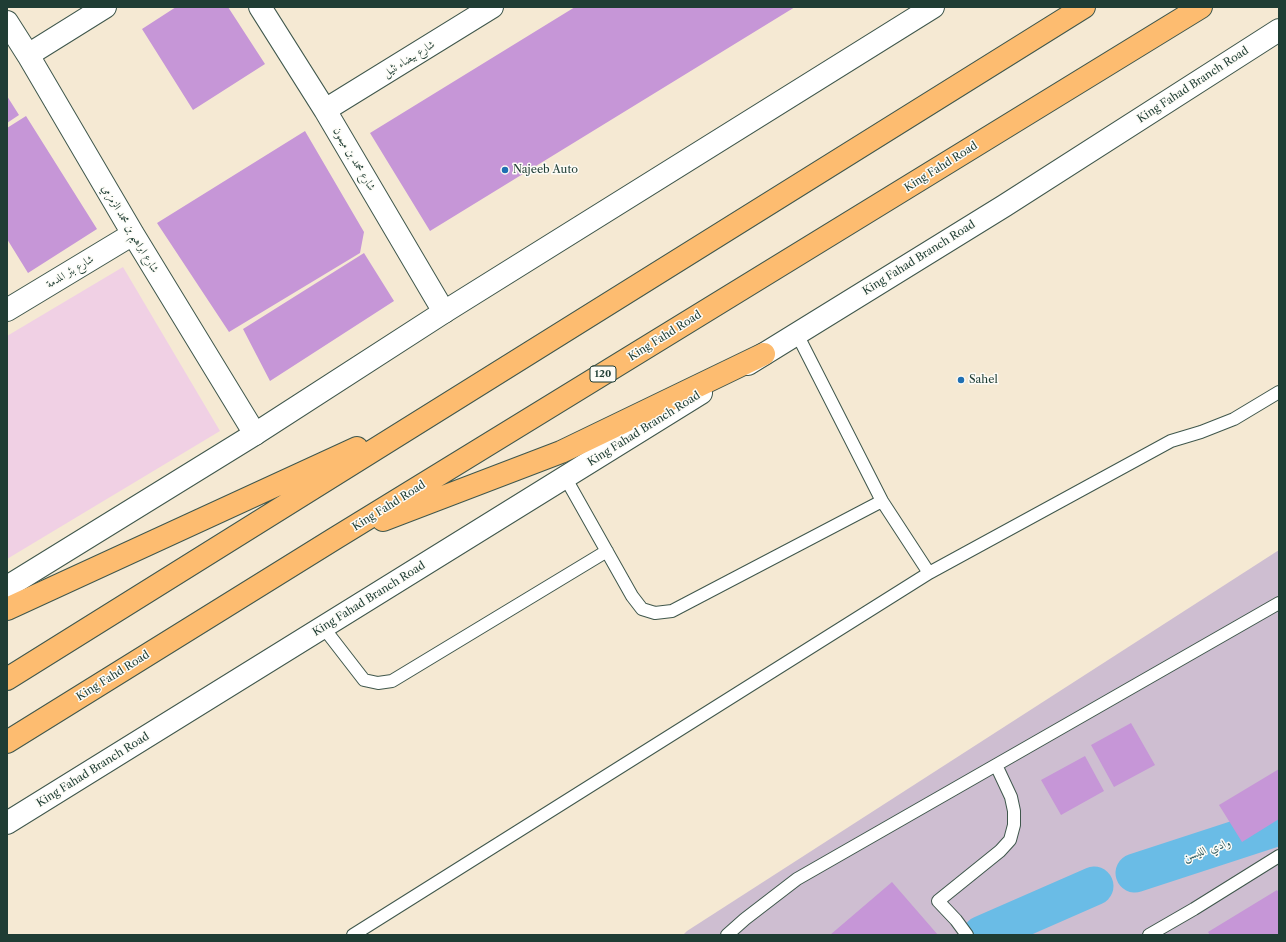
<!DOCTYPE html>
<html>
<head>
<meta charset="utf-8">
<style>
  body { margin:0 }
  #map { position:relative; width:1286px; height:942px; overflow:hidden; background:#f5e9d3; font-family:"Libre Caslon Text",serif }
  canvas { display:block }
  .frame { position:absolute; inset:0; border:8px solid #1f3d34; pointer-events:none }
</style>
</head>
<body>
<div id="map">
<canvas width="1286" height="942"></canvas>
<div class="frame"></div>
</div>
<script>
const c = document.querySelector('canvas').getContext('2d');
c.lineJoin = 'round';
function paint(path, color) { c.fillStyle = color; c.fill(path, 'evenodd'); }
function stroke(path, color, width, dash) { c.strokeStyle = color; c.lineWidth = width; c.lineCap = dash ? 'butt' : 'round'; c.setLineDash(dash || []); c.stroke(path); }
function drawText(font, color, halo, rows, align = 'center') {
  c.font = font + ' "Libre Caslon Text",Amiri,serif'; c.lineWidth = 3; c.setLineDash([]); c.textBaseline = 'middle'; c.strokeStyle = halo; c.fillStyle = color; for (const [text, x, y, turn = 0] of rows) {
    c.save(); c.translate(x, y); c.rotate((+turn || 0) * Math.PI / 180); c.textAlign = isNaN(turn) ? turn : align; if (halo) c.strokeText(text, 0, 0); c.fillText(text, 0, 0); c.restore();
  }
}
paint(new Path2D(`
  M123,267l97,164 -213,128v-223z`), '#f0d0e4');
paint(new Path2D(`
  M1279,550v385h-596l4,-4z`), '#cebed1');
stroke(new Path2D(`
  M1135,873l144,-47
  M982,935l112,-49`), '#6abce6', 39);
paint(new Path2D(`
  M176,7h52l37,57 -72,46 -51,-81z
  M575,7h220l-365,224 -60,-98z
  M7,96l12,19 -12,8z
  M26,116l71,113 -69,44 -21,-34v-111z
  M305,131l59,101 -4,21 -131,79 -72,-109z
  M364,253l30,48 -124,80 -27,-52z
  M1131,723l24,42 -41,22 -23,-42z
  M1085,756l19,35 -43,24 -20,-35z
  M1279,769v50l-37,23 -23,-37z
  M892,882l46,53h-108z
  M1277,890l2,3v42h-69l-2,-3z`), '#c696d7');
const service = new Path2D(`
  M797,334l85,167 47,72
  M565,477l67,119 10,13 13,4 17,-2 210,-110
  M323,627l41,53 14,3 14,-2 215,-130
  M353,935l576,-362 242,-132 30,-9 33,-13 45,-27
  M727,935l18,-16 52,-40 482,-276
  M967,935l-11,-15 -18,-19 62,-50 10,-11 4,-15v-14l-3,-14 -15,-32
  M1149,935l45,-26 85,-53`);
const minor = new Path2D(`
  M260,7l65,103 119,202
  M7,22l21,33 105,179 122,200
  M28,55l77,-48
  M325,110l167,-103
  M7,310l126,-76`);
const tertiary = new Path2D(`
  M748,364l256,-158 275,-176
  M7,587l248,-153 189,-122 489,-305
  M7,823l694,-430`);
const motorway = new Path2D(`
  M383,520l178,-68 203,-98
  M7,609l350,-161
  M7,679l1077,-672
  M7,742l327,-203 867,-532`);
stroke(service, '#3f574c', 14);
stroke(minor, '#3f574c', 24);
stroke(tertiary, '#3f574c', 24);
stroke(motorway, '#3f574c', 24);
stroke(service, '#fff', 12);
stroke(minor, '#fff', 22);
stroke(tertiary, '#fff', 22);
stroke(motorway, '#fdbc70', 22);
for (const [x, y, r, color] of [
  [505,170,4,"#1f6fb2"],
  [961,380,4,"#1f6fb2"]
]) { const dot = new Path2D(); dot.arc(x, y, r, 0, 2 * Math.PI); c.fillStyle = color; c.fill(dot); stroke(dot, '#fdfcf7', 1.5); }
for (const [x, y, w] of [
  [603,374,26]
]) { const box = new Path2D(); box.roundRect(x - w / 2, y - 8, w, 16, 3); c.fillStyle = '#fdfcf7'; c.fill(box); stroke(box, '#1f3d34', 1); }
drawText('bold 10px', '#1f3d34', null, [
  ["120",603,374]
]);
drawText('11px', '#1f3d34', '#fdfcf7', [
  ["شارع بيضاء نثيل",409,59,-32],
  ["King Fahad Branch Road",1193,85,-33],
  ["شارع محمد بن ميمون",354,159,59],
  ["King Fahd Road",941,167,-32],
  ["شارع ابراهيم بن محمد الزمزمي",130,229,59],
  ["King Fahad Branch Road",919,258,-32],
  ["شارع بئر المدمة",70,272,-31],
  ["King Fahd Road",665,336,-32],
  ["King Fahad Branch Road",644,429,-32],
  ["King Fahd Road",389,506,-32],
  ["King Fahad Branch Road",369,599,-32],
  ["King Fahd Road",113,676,-32],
  ["King Fahad Branch Road",93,770,-32]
]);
drawText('11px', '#1f3d34', '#fdfcf7', [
  ["Najeeb Auto",513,170],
  ["Sahel",969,380]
], 'left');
drawText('italic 12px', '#325d60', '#fdfcf7', [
  ["وادي الليسن",1207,850,-18]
]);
</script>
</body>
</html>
